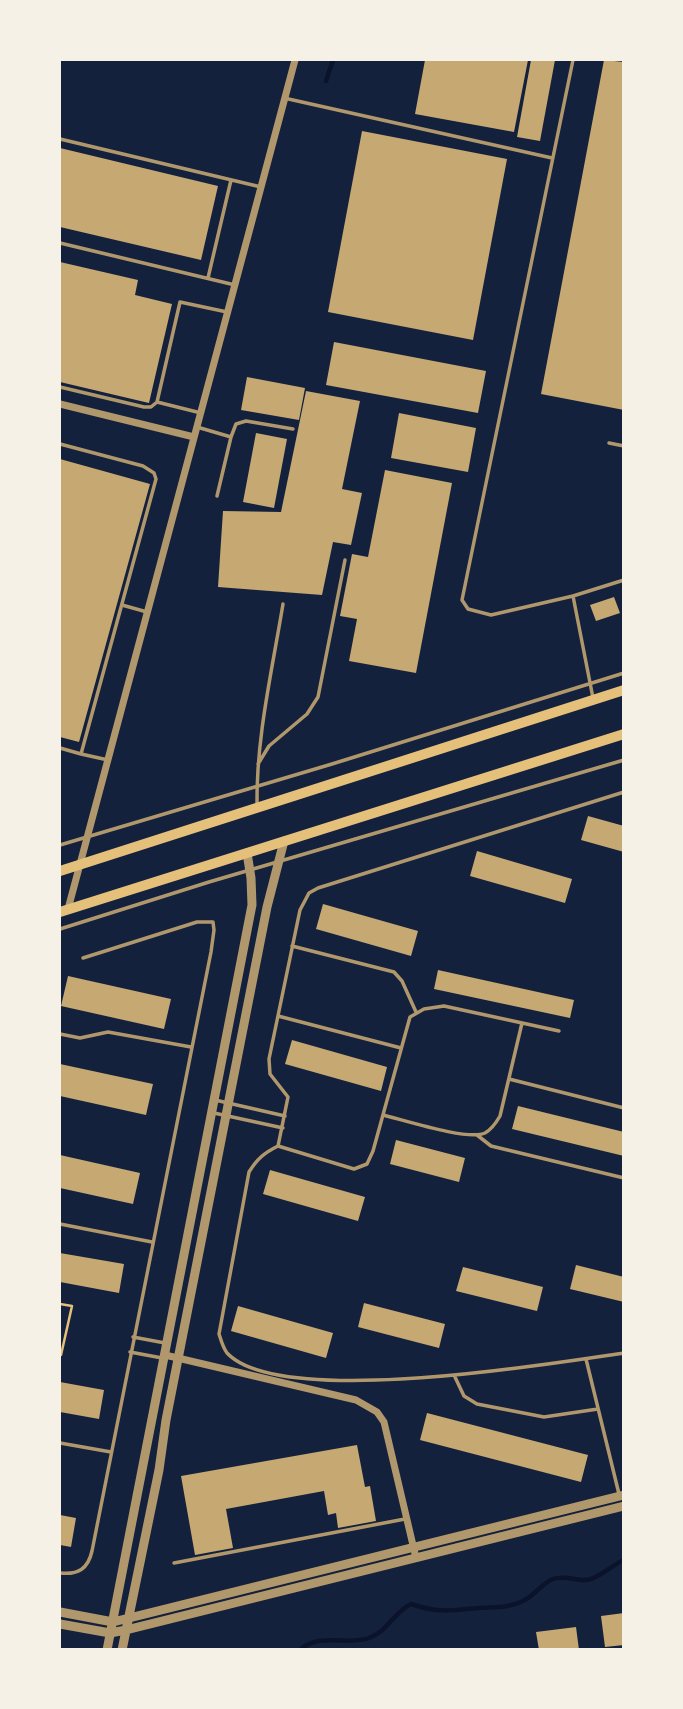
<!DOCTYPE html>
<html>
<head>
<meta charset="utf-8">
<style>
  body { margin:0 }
  #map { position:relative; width:683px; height:1709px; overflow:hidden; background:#14213d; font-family:"DejaVu Sans",sans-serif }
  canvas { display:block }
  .frame { position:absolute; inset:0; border:61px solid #f6f1e7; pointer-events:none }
</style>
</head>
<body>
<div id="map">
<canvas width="683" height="1709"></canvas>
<div class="frame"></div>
</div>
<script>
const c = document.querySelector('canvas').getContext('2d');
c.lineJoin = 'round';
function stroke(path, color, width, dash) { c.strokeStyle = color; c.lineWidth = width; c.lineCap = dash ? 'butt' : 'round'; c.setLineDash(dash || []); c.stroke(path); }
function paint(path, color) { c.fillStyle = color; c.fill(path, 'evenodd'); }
stroke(new Path2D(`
  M326,81l7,-21
  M300,1650c19,-18 47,-4 69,-12 18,-6 25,-26 42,-34 30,10 40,6 69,4 16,-1 29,0 43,-7 11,-5 18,-17 30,-22 13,-5 25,4 38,0 12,-4 21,-14 33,-19`), '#0b132b', 4.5);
paint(new Path2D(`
  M425,60h103l-14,72 -99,-18z
  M531,60h24l-15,81 -23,-4z
  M604,60l20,2v348l-83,-16z
  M362,131l145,28 -34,181 -145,-28z
  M60,148l158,38 -17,74 -141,-33z
  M60,262l78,18 -3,15 37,9 -23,99 -89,-21z
  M334,342l152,29 -8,42 -152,-28z
  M247,377l58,11 -6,32 -58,-10z
  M306,391l54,10 -18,88 20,4 -11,52 -18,-3 -11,53 -104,-8 5,-76 58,1z
  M399,413l77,15 -8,44 -77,-14z
  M256,433l31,6 -13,69 -31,-6z
  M60,459l90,25 -71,258 -19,-5z
  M385,470l67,13 -36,190 -67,-12 8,-42 -17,-3 12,-62 16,3z
  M614,597l6,16 -24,8 -6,-16z
  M588,816l36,10v26l-43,-12z
  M477,851l95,28 -7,24 -95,-27z
  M323,904l95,27 -7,25 -95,-27z
  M438,970l136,30 -4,18 -136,-29z
  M68,976l103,23 -7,30 -103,-23z
  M292,1040l95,27 -6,24 -96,-27z
  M60,1064l93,20 -7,31 -86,-19z
  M518,1106l106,26v24l-112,-27z
  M396,1140l69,18 -6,24 -69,-18z
  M60,1155l80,18 -7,31 -73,-16z
  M270,1170l95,27 -7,24 -95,-27z
  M60,1253l64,11 -5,29 -59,-11z
  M576,1265l48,12v25l-54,-13z
  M463,1267l80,20 -6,24 -81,-20z
  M364,1303l81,21 -6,24 -81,-21z
  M238,1306l95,27 -7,25 -95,-27z
  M60,1382l44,8 -5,29 -39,-7z
  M427,1413l161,42 -7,27 -161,-42z
  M357,1445l8,42 5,-1 6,35 -38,7 -2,-15 -8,2 -4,-24 -98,18 7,39 -38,7 -14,-79z
  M60,1515l16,3 -5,29 -11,-2z
  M624,1613v32l-19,2 -4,-31z
  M576,1627l3,23h-40l-3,-18z`), '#c6a872');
stroke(new Path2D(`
  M60,1304l12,2 -11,49h-1`), '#e5c07b', 2.5);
stroke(new Path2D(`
  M573,60l-111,540 6,9 23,6 82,-19 20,102
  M284,98l268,60
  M60,139l201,48
  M60,243l175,42
  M208,278l23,-98
  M60,387l84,20h7l6,-5
  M201,413l-44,-11 23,-100 47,10
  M197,427l34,10
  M609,443l15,3
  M60,444l83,22 11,7 2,6 -75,275 27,6
  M217,496l14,-59 5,-13 10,-3 47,8
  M573,596l51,-16
  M122,605l25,7
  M60,748l21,6
  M258,764l11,-18 38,-32 11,-17 27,-137
  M257,806c-1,-68 15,-135 26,-202
  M60,845l272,-81 292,-91
  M60,929l149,-47 415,-122
  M292,946l102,26 8,9 14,31
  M278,1016l123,32
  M559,1031l-115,-25 -20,3 -14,8 -37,134 -6,13 -13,5 -76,-23c-14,7 -21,13 -29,26l-30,162c2,6 4,14 8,19 53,56 322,11 397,0
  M60,1034l20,4 28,-6 83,15
  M509,1079l115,29
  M215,1100l70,16
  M214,1113l69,15
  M383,1115c21,5 85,26 102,18 7,-4 11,-10 15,-17l22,-93
  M477,1135l14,11 133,32
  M278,1146l10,-49 -18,-23 -1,-15 31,-149 9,-17 9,-5 306,-96
  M60,1224l92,18
  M133,1337l32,6
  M130,1352l32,6
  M586,1359l33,135
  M454,1375l10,21 13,8 67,13 54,-8
  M60,1443l51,9
  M174,1563l231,-44
  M60,1573c18,2 28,-4 32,-22l119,-599 3,-22 -1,-8h-16l-114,36`), '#b1986c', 3.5);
stroke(new Path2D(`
  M60,404l134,33
  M68,909l227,-849
  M165,1355l191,45 21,12 7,10 32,136`), '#b1986c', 7);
stroke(new Path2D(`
  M60,1612l53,10 511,-127
  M60,1624l50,9 16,-3 498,-124
  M107,1650l145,-745 -1,-27 -4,-25
  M122,1650l37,-180 7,-50 101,-513 17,-66`), '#b1986c', 9);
stroke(new Path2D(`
  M60,871l564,-181
  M60,912l564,-178`), '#e5c07b', 10);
</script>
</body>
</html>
